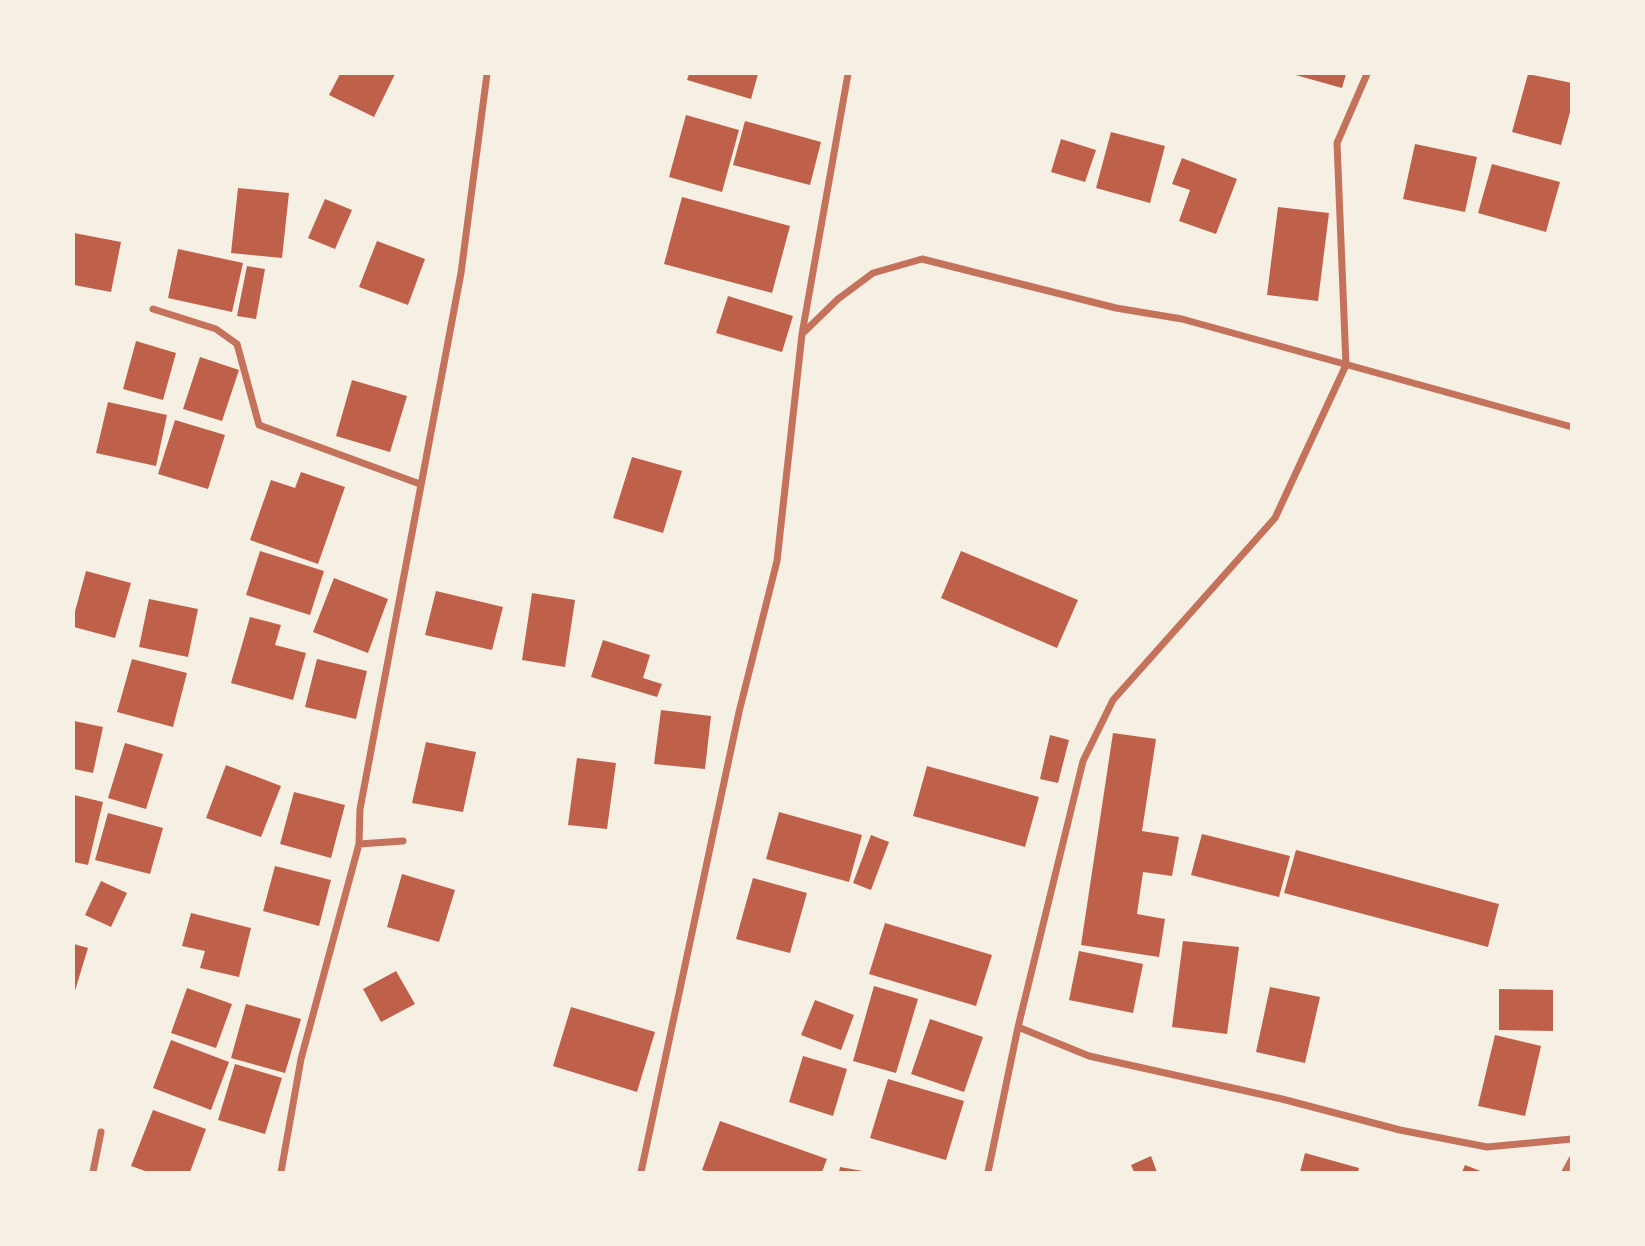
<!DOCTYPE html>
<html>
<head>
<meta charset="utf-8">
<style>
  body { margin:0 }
  #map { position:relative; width:1645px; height:1246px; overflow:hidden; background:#f6efe4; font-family:"Fira Sans",sans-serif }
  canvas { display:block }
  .frame { position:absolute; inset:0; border:75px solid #f6efe4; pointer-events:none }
</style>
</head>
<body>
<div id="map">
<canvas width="1645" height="1246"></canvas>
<div class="frame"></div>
</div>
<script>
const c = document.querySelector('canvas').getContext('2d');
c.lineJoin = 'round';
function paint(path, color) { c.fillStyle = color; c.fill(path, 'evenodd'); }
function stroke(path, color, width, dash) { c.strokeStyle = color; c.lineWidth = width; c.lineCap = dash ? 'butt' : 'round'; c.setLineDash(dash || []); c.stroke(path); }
paint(new Path2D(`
  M340,74h55l-21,43 -45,-22z
  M689,74h69l-7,25 -64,-19z
  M1292,74h54l-4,14z
  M1528,74l44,9v22l-11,40 -49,-13z
  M686,115l53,15 -17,62 -53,-15z
  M745,121l76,21 -11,43 -77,-20z
  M1111,132l54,14 -15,57 -54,-15z
  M1061,139l35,11 -11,32 -34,-10z
  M1415,144l62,13 -12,55 -62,-13z
  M1182,158l55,21 -21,55 -37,-13 11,-31 -18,-6z
  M1492,164l68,18 -14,50 -68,-19z
  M238,188l51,5 -7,65 -51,-5z
  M682,197l108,29 -18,67 -108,-29z
  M325,199l27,11 -17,39 -27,-11z
  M1278,207l51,6 -11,88 -51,-6z
  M74,233l47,9 -10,50 -37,-7z
  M377,241l48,18 -17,46 -49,-18z
  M178,249l65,14 -11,49 -64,-14z
  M247,266l18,3 -9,50 -19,-3z
  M728,296l65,20 -11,36 -66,-19z
  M136,341l40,12 -13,47 -40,-11z
  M200,357l39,13 -17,51 -39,-12z
  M352,380l55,16 -17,56 -54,-16z
  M108,402l59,13 -11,51 -60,-13z
  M175,420l50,15 -17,54 -50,-15z
  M632,457l50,14 -19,62 -50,-15z
  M301,472l44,15 -27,77 -68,-24 21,-60 24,8z
  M260,551l64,20 -14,44 -64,-20z
  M961,551l117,49 -21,48 -116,-50z
  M86,571l45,12 -16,55 -41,-11v-12z
  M334,578l54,21 -20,54 -55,-21z
  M436,591l67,16 -11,43 -67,-15z
  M532,593l43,7 -10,67 -43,-7z
  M149,599l49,10 -10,48 -49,-10z
  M250,617l31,8 -6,20 31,8 -13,47 -62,-17z
  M603,640l47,15 -7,23 19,6 -5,13 -66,-20z
  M132,659l55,14 -14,54 -56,-15z
  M317,659l50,12 -11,48 -51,-12z
  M661,710l50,6 -6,53 -51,-5z
  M74,721l29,6 -10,46 -19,-4z
  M1113,733l43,6 -14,92 37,6 -7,39 -29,-4 -6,42 28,5 -6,38 -78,-12z
  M1050,735l19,5 -11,43 -18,-4z
  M426,742l50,10 -13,60 -51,-9z
  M125,743l38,11 -17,55 -38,-11z
  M577,758l39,5 -9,66 -39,-4z
  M226,765l55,21 -20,51 -55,-19z
  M927,766l112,31 -14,50 -112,-31z
  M294,792l51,13 -14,53 -51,-14z
  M74,795l29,7 -15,63 -14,-3z
  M779,812l83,23 -13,47 -83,-23z
  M108,813l55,15 -13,46 -55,-14z
  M1202,834l88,22 -11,41 -88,-22z
  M871,835l18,7 -18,48 -18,-7z
  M1296,850l203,54 -11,43 -204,-54z
  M275,866l56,14 -12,46 -56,-15z
  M402,874l53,16 -16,52 -52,-15z
  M753,878l54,15 -17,60 -54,-14z
  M101,881l26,12 -16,34 -26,-12z
  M191,913l60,15 -12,49 -39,-9 5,-17 -23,-5z
  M885,923l107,32 -16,51 -107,-32z
  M1183,941l56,6 -12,87 -55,-7z
  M74,944l14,4 -14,46z
  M1079,951l64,13 -10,49 -64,-13z
  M396,971l19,33 -34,18 -18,-33z
  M874,986l44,13 -22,74 -43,-12z
  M1270,987l50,10 -15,66 -49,-11z
  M187,988l45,16 -16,44 -45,-15z
  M1499,989l54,1v41l-54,-1z
  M815,1000l39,15 -13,35 -40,-15z
  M246,1004l55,15 -16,54 -54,-15z
  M571,1007l84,25 -18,60 -84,-26z
  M930,1019l53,18 -19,55 -53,-18z
  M1495,1035l46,11 -16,70 -47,-10z
  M171,1040l58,22 -18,48 -58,-22z
  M803,1056l44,13 -14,47 -44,-14z
  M235,1064l47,14 -17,56 -47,-14z
  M888,1079l76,22 -18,59 -76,-22z
  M153,1110l53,19 -16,43h-42l-17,-6z
  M720,1121l107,38 -5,13h-112l-8,-2z
  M1305,1153l54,15 -1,4h-58z
  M1151,1156l6,16h-23l-3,-7z
  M1465,1165l18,7h-21z
  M840,1167l23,4v1h-24z`), '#bf614a');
stroke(new Path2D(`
  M153,309l63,20 21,15 22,81 161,59
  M803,333l35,-34 35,-26 49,-14 194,49 66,11 390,108
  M359,844l44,-3
  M1018,1027l71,29 193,43 118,31 87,17 85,-8
  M93,1172l8,-40
  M281,1172l20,-113 58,-215 1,-35 101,-536 26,-199
  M641,1172l98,-460 38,-151 25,-227 46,-260
  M988,1172l30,-145 65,-266 30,-61 162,-182 71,-153 -9,-222 30,-69
  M1565,1172l7,-13`), '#c5725c', 7);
</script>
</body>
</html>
